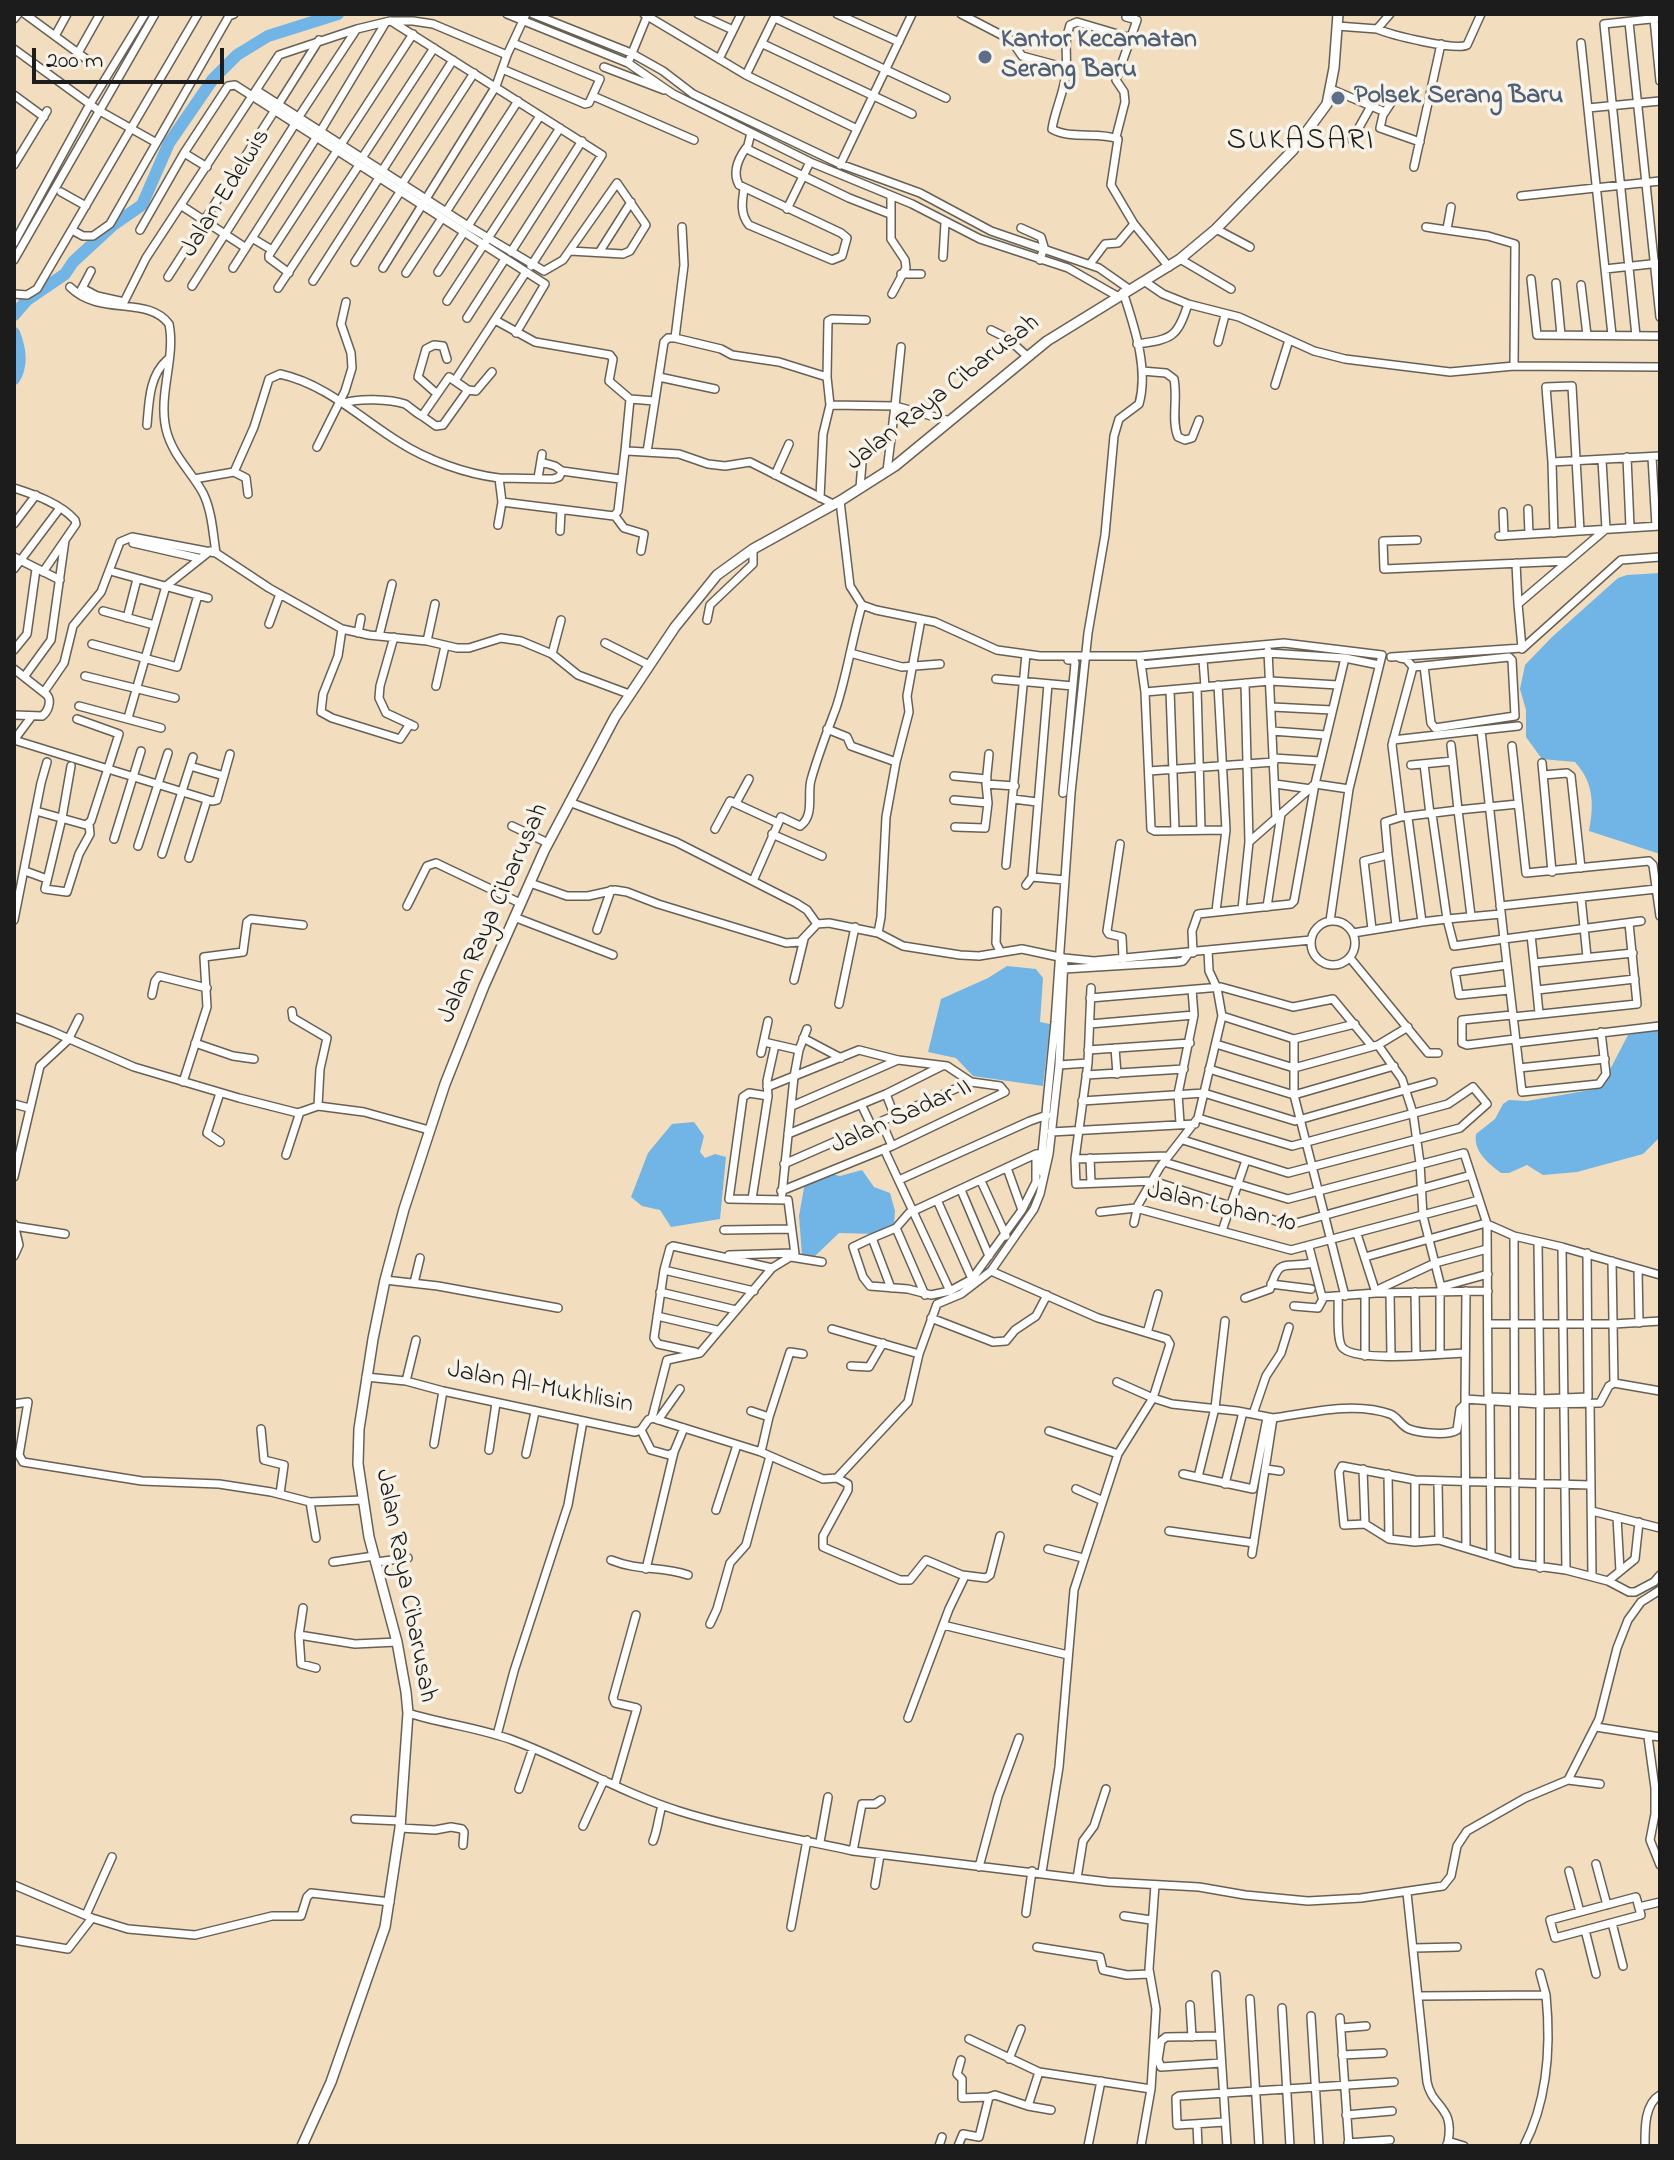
<!DOCTYPE html>
<html>
<head>
<meta charset="utf-8">
<style>
  body { margin:0 }
  #map { position:relative; width:1674px; height:2160px; overflow:hidden; background:#f2ddbf; font-family:"Indie Flower",sans-serif }
  canvas { display:block }
  .frame { position:absolute; inset:0; border:16px solid #1c1c1c; pointer-events:none }
  .scale { position:absolute; left:32px; top:48px; width:192px; height:36px; box-sizing:border-box; border:4px solid #1c1c1c; border-top:0; padding-left:10px; font-size:24px; line-height:28px; white-space:nowrap; color:#1c1c1c; -webkit-text-stroke:6px #f7f3e8; paint-order:stroke }
</style>
</head>
<body>
<div id="map">
<canvas width="1674" height="2160"></canvas>
<div class="frame"></div>
<div class="scale">200 m</div>
</div>
<script>
const c = document.querySelector('canvas').getContext('2d');
c.lineJoin = 'round';
function paint(path, color) { c.fillStyle = color; c.fill(path, 'evenodd'); }
function stroke(path, color, width, dash) { c.strokeStyle = color; c.lineWidth = width; c.lineCap = dash ? 'butt' : 'round'; c.setLineDash(dash || []); c.stroke(path); }
function drawText(font, color, halo, rows, align = 'center') {
  c.font = font + ' "Indie Flower",sans-serif'; c.lineWidth = 7; c.setLineDash([]); c.textBaseline = 'middle'; c.strokeStyle = halo; c.fillStyle = color; for (const [text, x, y, turn = 0] of rows) {
    c.save(); c.translate(x, y); c.rotate((+turn || 0) * Math.PI / 180); c.textAlign = isNaN(turn) ? turn : align; if (halo) c.strokeText(text, 0, 0); c.fillText(text, 0, 0); c.restore();
  }
}
paint(new Path2D(`
  M1660,573v281l-71,-23c5,-27 5,-48 -14,-69l-33,-3 -16,-22v-27l-6,-21 5,-24 27,-28 66,-59 9,-3z
  M1007,966l29,3 7,9 -3,44 10,2 -7,62 -70,-10 -17,-18 -28,-6 13,-53 47,-21z
  M1660,1029v108l-17,17 -66,18 -34,3 -16,-10 -18,8h-8c-13,-10 -28,-22 -25,-39l19,-15 8,-15 6,-4 18,1 69,-12 7,-6 25,-48z
  M694,1122l10,14 -4,16 5,6 10,-4 11,3 -6,62 -49,8 -11,-17 -18,-4 -11,-9 17,-44 24,-29z
  M862,1170l12,17 16,6 5,18 -1,13 -16,10 -39,-1 -24,23 -13,-1 -3,-39 6,-34 22,-9 13,3z`), '#71b4e6');
stroke(new Path2D(`
  M14,315l13,-15 38,-26 8,-12 40,-37 29,-20 27,-62 44,-64 24,-24 31,-19 70,-22
  M14,333c6,15 9,32 0,46`), '#71b4e6', 12);
const minor = new Path2D(`
  M25,14l64,47
  M507,14l121,49 45,31 137,68 102,42 68,35 88,29 49,28
  M533,14l98,39 32,18 30,23 147,70 80,29 71,38 108,37 30,21
  M644,14l102,61 111,54
  M698,14l35,16
  M837,14l62,28
  M961,14l50,26 11,16 45,12
  M775,18l171,80
  M14,19l4,-5
  M1654,19l6,62
  M391,21l211,134 -71,111
  M1629,22l31,295
  M1337,26l40,3 13,-15
  M1377,29c14,6 79,22 90,16l14,-31
  M55,36l12,-22
  M1131,38l-54,-16 -7,3c-7,21 -2,26 -4,46 -1,20 -11,38 -14,58 18,11 47,2 66,10l-7,46 23,39 35,43
  M1581,43l31,292
  M763,44l149,70
  M14,49l84,61 57,32
  M78,53l22,-39
  M719,59l22,-45
  M628,63l20,-49
  M604,67l60,23
  M502,69l83,35 4,-1 11,-24 -87,-36
  M746,75l29,-59
  M1331,89l54,23
  M256,90l212,136 76,45 19,-11 54,-77 29,42 -16,26 -7,3 -53,-3
  M14,95l30,22
  M593,96l101,44
  M1393,100l-10,15 -3,13 40,14
  M278,105l41,-65
  M1588,108l72,-7
  M298,118l58,-88
  M320,132l66,-110
  M751,133l-4,16 102,49 41,16
  M1116,137l9,-35 -1,-10 -8,-12 21,-60 -11,-3
  M1352,140l19,-34
  M362,158l72,-110
  M14,165l33,-54
  M840,165l72,-151
  M207,167l-23,-14 44,-67 7,-1 310,199 -29,49
  M1414,167l27,-123
  M382,171l71,-111
  M402,184l72,-111
  M744,189c-2,13 -4,25 5,36l83,35 10,-4 5,-18 -6,-5 -102,-48c-7,-13 -1,-26 7,-37
  M61,192l25,14
  M891,196v43l14,21 1,8 -14,26
  M1521,196l139,-15
  M182,206l64,42
  M787,209l23,-47
  M446,212l72,-111
  M468,226l72,-110
  M1426,227l62,9 27,8 -1,122
  M1021,228l20,9 3,10 -4,13
  M1216,229l34,18
  M1447,229l4,-22
  M72,230l11,6h10l17,-12 119,-208 5,-2
  M140,230l44,-77
  M252,238l20,12
  M14,243l76,-139 55,-90
  M600,251l31,-49
  M511,252l71,-111
  M943,257l2,-34
  M1180,259l51,30
  M14,260l141,-246
  M355,262l45,-70
  M1090,264l15,-20 13,-1 16,-19
  M233,268l83,-130
  M383,268l113,-182 11,-31 19,-41
  M1605,269l55,-6
  M438,272l26,-40
  M289,273l-20,-15v-3l144,-221
  M406,273l36,-55
  M901,274h20
  M168,277l107,-167
  M1531,279l6,56 123,1
  M313,281l66,-103
  M1144,281l19,13 25,10 51,13 75,34 31,8 105,13 64,-6 146,1
  M1556,283l5,52
  M1581,285l6,50
  M192,286l103,-162
  M70,287c30,30 77,8 99,37 7,33 -11,70 -3,105 6,26 25,42 37,64 9,18 10,41 13,60
  M82,288l15,8 27,6 22,-44 133,-203 78,-26 33,-8h23l20,3 74,31
  M278,288l81,-123
  M80,292l11,-21
  M14,294l13,1 10,-6 161,-275
  M447,301l113,-173
  M467,318l38,-59
  M495,320l40,22 75,13 3,4 -4,22 21,18 -5,52
  M991,330l16,8 20,18
  M1636,336l-32,-312 56,-6
  M675,338l46,11 11,6 47,7 48,15 3,28 -7,29 -3,64
  M1218,342l7,-27
  M1137,344c34,-5 40,-5 51,-40
  M901,347l-6,59 55,15
  M1142,371l24,2 8,6c4,19 -3,41 4,58l7,3 7,-2 7,-18
  M659,377l56,12
  M827,377l1,-56 4,-2 34,1
  M456,379l70,-107
  M1275,385l14,-45
  M468,390l-25,35 -7,1 -14,-10 27,-39 19,13 8,1 16,-19
  M436,393l-18,-16 8,-28 8,-4 9,1 4,13
  M630,399l25,2
  M344,403c14,-5 46,-4 61,1 5,3 11,9 17,12
  M830,405l65,1 -8,65
  M147,425c2,-23 2,-49 20,-65
  M317,447l28,-56 7,-23 -1,-15 -10,-29 5,-22
  M647,452l17,-110 4,-4h7l9,-73 -2,-38
  M1627,457l3,70
  M1652,457l4,69
  M541,462l14,4 7,5
  M1552,462l-6,-75 26,-1 8,145
  M234,472l12,6 2,16
  M775,475l14,-31
  M499,478l54,1 6,-2 3,-6 58,8
  M538,478l4,-24
  M194,479l40,-7 20,-45 15,-48 11,-5c46,10 80,44 119,68 28,18 67,32 100,36l3,24 112,14 4,-5 7,-60h2l52,3 29,10 17,2 25,-4 83,42
  M14,488c21,7 46,15 61,32l1,4 -33,48
  M860,488l3,-38
  M840,501l10,85 12,19 14,5 59,12 62,28 43,6h100l144,-13 98,12 -33,134 -19,132
  M1528,509l1,25
  M1503,512l1,24
  M615,516l9,12 20,6 -3,17
  M14,524l22,-29
  M498,525l4,-23
  M560,531l1,-20
  M1554,533l-2,-71 108,-6
  M1499,536l161,-10
  M1417,540l-34,1 1,28 184,-8
  M133,543l65,15
  M14,557l46,23
  M1516,563l2,41
  M14,569l46,-61
  M114,572l94,26
  M103,611l51,14
  M127,618l10,-39
  M707,620l3,-15 43,-41v-15
  M269,624l11,-30
  M342,629l-4,27 -15,38 -2,18 11,6 68,21 10,-15
  M358,633l3,-15
  M379,636l13,-52
  M394,637l-14,49 -1,12 7,15 28,13
  M427,641l8,-37
  M605,643l44,22
  M92,644l85,23 21,-72
  M1522,649l99,-89 39,-3
  M14,650l13,-16 9,-65
  M1268,651l8,168
  M850,653l52,14 38,-3
  M552,654l9,-34
  M1140,656l5,36 6,137 4,2 71,-1
  M1391,657l131,-9 -4,-44 88,-75 -4,-69
  M1400,658l6,1 7,8 -21,78 9,72
  M1203,660l2,27
  M1141,665l127,-12 77,5 34,7
  M1413,667l96,-10 3,3 3,56 -80,12 -4,-5 -7,-57
  M14,669l33,26c5,6 1,17 -5,21l-28,-1
  M85,676l90,22
  M24,677l27,-37 14,-100
  M996,679l77,7
  M436,686l9,-40
  M1197,688l4,142
  M1170,690l5,140
  M44,692l20,-29 9,-37 28,-34 19,-50 12,-5 84,16 53,35 73,41 27,6 58,6 30,7h12l32,-10 20,3 31,13 26,21 51,19
  M1145,692l125,-11 68,4
  M79,706l82,22
  M1272,707l60,3
  M128,718l38,-132 44,-35
  M827,729l20,8 4,9 45,16
  M1272,731l54,4
  M14,740l198,61 5,-1 13,-46
  M14,740l18,-24
  M1393,740l88,-10
  M1451,745l7,65 60,-6
  M1512,746l14,127 123,-12 4,4 7,51
  M989,754l-3,30 29,2
  M1273,758l47,3
  M1542,763l10,109
  M1424,764l6,50
  M1411,765l42,-4
  M71,766l-9,52 -17,71 22,3 12,-38 11,-20 -1,-10
  M190,766l34,10
  M1149,771l125,-9
  M1543,775l24,-2 4,3 10,92
  M954,776l33,3
  M1275,784l36,5
  M1063,793l12,-130 -1,-3h-6
  M1013,799l24,3
  M954,800l34,3
  M569,802l107,40 120,61 11,7 10,14
  M736,803l13,-24
  M36,811l50,14 5,-4 28,-87 -42,-15
  M1432,814l15,105 54,-5
  M1408,818l14,104 25,-3 7,27 50,-7 -23,-209 37,-4
  M512,826l36,17
  M955,827l30,1 3,-25 -2,-19
  M715,829l15,-28 48,22
  M772,834l50,22
  M114,839l27,-88
  M1249,842l66,-58 34,5
  M1120,844l-13,87 2,3 13,3 1,22
  M138,846l30,-93
  M162,854l31,-97
  M1388,855l8,71
  M189,858l18,-58
  M1006,865l20,-211
  M25,871l22,8
  M1032,877l16,-193
  M753,881l28,-64 19,9c15,-10 7,-32 11,-46 7,-25 16,-48 25,-72 11,-33 16,-69 26,-103
  M530,883l37,13h21l27,-6 12,2 31,12 128,39 14,-1 17,-18 12,-1 49,10 25,13 57,9 19,1 43,-7 42,9 30,3 217,-21
  M1026,885l6,-8 33,3
  M1581,897l6,60
  M407,906l20,-40 9,-3 84,40
  M1500,906l156,-17
  M1267,907l14,-93
  M1242,909l7,-67 -4,-159
  M997,911l-1,32 4,8
  M1216,911l10,-81 -8,-145
  M514,917l99,38
  M14,920l27,-137 6,-21
  M1311 943a22 22 0 1 1 44 0a22 22 0 1 1-44 0Z
  M1372,929l-8,-68 24,-6 -3,-33 16,-5 57,-7 13,106
  M597,930l14,-40
  M878,933l3,-16 5,-100 10,-55 13,-50 -2,-16 14,-77
  M1353,933l69,-11
  M1531,935l3,28 99,-10
  M1193,953l-1,-22 6,-17 93,-10 3,-3 21,-117 30,-126
  M1350,958l78,95h10
  M1534,963l5,50
  M1507,965l-52,7 4,23 50,-5
  M1064,969l114,-7 5,-1 6,-8
  M794,980l10,-41
  M1091,988l-3,75 -13,96 1,25 77,-3 136,44 182,-50
  M1537,990l98,-11
  M152,995l3,-14 4,-5 48,12
  M1090,998l131,-11 72,20 40,-8 38,46
  M839,1004l16,-77
  M292,1011l1,7 34,20 -7,31 -2,37
  M1512,1015l-50,5v23l5,2 48,-6
  M1222,1016l72,23 61,-15
  M14,1017l37,14 83,36 105,31 59,15 20,-7 46,6 65,18
  M1513,1017l124,-13 -8,-81
  M1090,1024l104,-9
  M1601,1032l5,42 -7,10 -77,8 -18,-153 137,-18
  M803,1038l38,20
  M1294,1039v56l51,201
  M764,1042l35,8
  M195,1043l38,13 21,3
  M1516,1043l144,-17
  M1216,1044l78,24 84,-23 30,-18
  M1378,1045l24,34 11,34 7,50 3,53 19,75
  M1115,1048l2,26
  M1088,1050l102,-7
  M761,1053l7,-32
  M1059,1065l29,-2
  M1519,1068l86,-9
  M1209,1069l85,26 100,-29
  M1086,1075l98,-6
  M183,1082l24,-75 -3,-50 39,-5 4,-30 4,-3 52,6
  M767,1087l92,-37 39,10 49,6 24,16 29,4 5,6 -113,54 -111,45
  M220,1093l-13,40 13,9
  M886,1094l9,23
  M1082,1101l122,-8 91,28 138,-39
  M14,1104l15,4
  M861,1104l11,23
  M792,1106l106,-46
  M882,1123l10,23
  M1180,1123l-2,-29 16,-79 -2,-25
  M1051,1132l144,-8
  M788,1134l98,-40 56,-28
  M1183,1140l105,33 172,-45 27,-24 -14,-17 -25,17 -156,42 -94,-28
  M884,1149l66,142 22,-12 50,-69 -15,-42
  M286,1155l14,-43
  M1090,1158l1,25
  M1075,1159l92,-3
  M1164,1162l124,37 176,-46 23,71 1,173
  M784,1164l187,-82
  M1043,1173l-1,-20 13,-131 16,-229 17,-160 17,-98 9,-99 5,-17 20,-15c10,-36 -5,-78 -16,-112
  M14,1177l26,-111 28,-26 11,-22
  M899,1180l131,-59 17,-6
  M981,1181l25,55
  M961,1190l28,66
  M782,1194l12,-117 5,-27 8,-21
  M752,1199l16,-103 -1,-15 8,-36
  M937,1200l35,79
  M1022,1210l14,-28v-28
  M1100,1212l36,-4 155,42 188,-50
  M1134,1223l4,-18 22,-38 38,-49 24,-102 -5,-28 -8,-17 -1,-21
  M14,1224l5,21 -5,11
  M1487,1224l27,12 48,11 98,28
  M14,1226l51,8
  M896,1228l29,67
  M724,1230l67,-1
  M1222,1231l24,-71
  M1357,1234l19,59
  M1514,1236l1,327
  M872,1238l-19,9 10,30 7,9 38,3 23,6 19,-4
  M1538,1242l2,157
  M1309,1247l13,50 54,-4 112,-2
  M1562,1247l4,323
  M729,1255l64,-2
  M791,1257l31,5
  M1365,1257l121,-34
  M1638,1269l1,54
  M664,1270l90,21
  M991,1271l107,47 69,21 3,5 -17,54 -35,56 -44,136 -15,177 -17,105
  M385,1280l53,6 120,22
  M414,1283l6,-25
  M1271,1284l40,5
  M1441,1287l47,-13
  M891,1288l-19,-50 24,-10 13,-15 127,-59 9,-1
  M1375,1291l60,-28 52,-14
  M1440,1291v63
  M660,1292l76,18
  M1415,1292l1,63
  M1390,1293l1,62
  M1338,1297c1,11 -2,41 4,50 11,16 101,7 123,6
  M1245,1298l25,-9c10,-33 13,-20 43,-26
  M1294,1306l24,2 6,-11
  M657,1316l60,14
  M931,1318l62,24 13,-1 9,-11 21,-14 11,-21
  M1488,1324h126l46,-3
  M832,1329l87,25
  M1147,1333l11,-39
  M695,1352l-37,-8 -4,-6 10,-68 6,-22 3,-2 99,22
  M1365,1356v-62
  M851,1366l18,1 14,-24
  M366,1377l40,4 37,10 192,41 6,-2 7,-10 4,-2 109,34 62,27 14,-1 71,-76 11,-48 18,-50 24,-10 30,-23 43,-62 6,-15 9,-40 10,-89 5,-107
  M406,1381l10,-41
  M1117,1382l36,16 19,6 65,7 36,7 -21,136
  M1614,1383l46,8
  M1491,1397l49,2 48,-2 -1,-144
  M1465,1399l1,-108
  M1490,1401l1,155
  M14,1404l14,-2 -9,53 4,7 119,19 77,3 52,8 39,10 53,-2
  M1540,1404v164
  M1590,1404l2,172
  M751,1411l18,6
  M1253,1414l13,-38 15,-23 8,-26
  M652,1418l15,-58 33,-7 72,-85 23,-14 -7,-54 -59,-1 14,-102 6,-4 19,3
  M1273,1418c35,-5 82,-17 117,-4 8,3 11,12 19,15 11,4 39,7 48,1l3,-21 3,-3
  M658,1420l22,-31
  M261,1429l3,31 20,5 -4,29
  M641,1430l10,20 18,5 5,-3 10,-24
  M1049,1431l69,23
  M434,1444l9,-53
  M489,1450l7,-47
  M761,1452l8,-35 21,-65 13,2
  M526,1454l9,-42
  M1266,1469l14,2
  M1363,1469l2,55
  M1183,1474l70,15 14,-71
  M1388,1474l1,65
  M1198,1477l17,-69 10,-87
  M837,1478l11,6v6l-25,46v11l77,33h10l16,-20 36,15 24,3 4,-3 10,-39
  M1415,1480v62
  M1438,1482l1,58
  M1225,1484l18,-72
  M1590,1485l-175,-5 -73,-14 -3,6 5,53 21,-1 24,15 26,3 24,-2 76,23 51,7 42,11 21,11h6l19,-10 6,-7
  M1076,1489l25,11
  M310,1502l6,36
  M716,1510l21,-65
  M1592,1511l68,17
  M1617,1517l3,54
  M1169,1531l85,12
  M1466,1548l-1,-149 75,5 60,-1 9,-17 5,-3 -2,-122
  M1048,1549l35,9
  M611,1560c30,12 49,5 77,15
  M333,1562l41,-6
  M376,1562l32,-4
  M646,1569l28,-117
  M1608,1581l27,-22 4,-37
  M303,1608l-4,27 56,9 42,-2
  M710,1624l7,-15 13,-46 16,-18 24,-89
  M943,1625l125,30
  M299,1635l2,29 15,4
  M408,1713c35,11 73,15 107,28 56,21 107,52 164,70 57,18 116,27 174,40l255,31 91,5 46,8 63,6 53,-3 82,-12 8,-10 6,-30 10,-15 58,-33 43,-18 31,-61 18,-71 11,-28 13,-18 19,-12
  M908,1718l41,-109 16,-33
  M1596,1727l64,10
  M497,1735l17,-64 54,-166 15,-84
  M1648,1737l7,51v26l-5,26 10,25
  M1568,1780l32,4
  M615,1784l22,-76 -22,-5 -2,-5 23,-83
  M519,1789l14,-41
  M355,1819l46,2
  M583,1826l21,-46
  M400,1828l35,2 16,-3 11,2 2,3 -1,13
  M653,1841c5,-12 5,-23 9,-35
  M820,1842l8,-45
  M853,1851l9,-47h13l6,-4
  M1596,1864l11,41
  M979,1867l19,-71 21,-58
  M1569,1871l11,41
  M1077,1878l6,-37 11,-15 12,-37
  M14,1885l78,33 36,11 67,6 77,-19h29l6,-19 4,-4 79,9
  M875,1885l5,-30
  M1407,1893l20,189c5,26 28,24 21,60
  M1636,1897l5,18 -86,23 -5,-18z
  M1639,1907l21,-5
  M1026,1913l6,-42
  M86,1915l26,-58
  M1124,1916l27,4
  M1612,1923l11,43
  M791,1927l16,-87
  M1585,1930l11,44
  M14,1940l54,9 24,-31
  M1037,1947l63,10 3,13 24,5 22,-1
  M1414,1948l43,-1
  M1540,1973l6,22
  M1216,1975l11,171
  M1419,1996l127,-1c5,51 2,105 -22,151
  M1250,1999l9,147
  M1190,2005l2,32
  M1282,2008l8,138
  M1311,2016l8,130
  M1340,2018l9,128
  M1341,2028l25,-2
  M1220,2036l-54,1 -5,4 -3,19 3,7 60,-4
  M969,2039l70,33 112,17
  M1342,2055l41,-2
  M1009,2059l12,-30
  M961,2060l-4,14 5,5v19l27,-1
  M1028,2106l23,4
  M1346,2115l46,-4
  M1225,2122l-48,3 -1,-27 3,-2 215,-14
  M1197,2124l1,22
  M1348,2143l42,-3
  M1447,2144l4,-2 13,4
  M939,2146l3,-9
  M958,2146l5,-12 16,3 10,-40 6,-2 33,11 11,-34
  M1088,2146l13,-65
  M1141,2146l10,-57 5,-80 -7,-40 6,-84
  M1645,2146c0,-16 -1,-42 15,-51`);
const major = new Path2D(`
  M302,2146l29,-64 54,-155 15,-99 8,-115 -2,-21 -9,-50 -28,-105 -11,-73 1,-35 14,-90 12,-59 19,-71 41,-125 39,-98 60,-135 71,-134 60,-90 42,-52 36,-26 87,-48 55,-35 152,-125 133,-82 36,-30 77,-79 34,-46 7,-36 4,-54`);
stroke(minor, '#676055', 10);
stroke(major, '#676055', 12);
stroke(minor, '#fff', 7);
stroke(major, '#fff', 9);
for (const [x, y, r, color] of [
  [985,57,8,"#5c6f8a"],
  [1338,98,8,"#5c6f8a"]
]) { const dot = new Path2D(); dot.arc(x, y, r, 0, 2 * Math.PI); c.fillStyle = color; c.fill(dot); stroke(dot, '#f7f3e8', 3); }
drawText('bold 26px', '#4e5e75', '#f7f3e8', [
  ["Kantor Kecamatan",1001,42],
  ["Serang Baru",1001,72],
  ["Polsek Serang Baru",1354,98]
], 'left');
drawText('26px', '#1c1c1c', '#f7f3e8', [
  ["Jalan Edelwis",227,194,-58],
  ["Jalan Raya Cibarusah",944,394,-38],
  ["Jalan Raya Cibarusah",495,914,-66],
  ["Jalan Sadar II",902,1118,-24],
  ["Jalan Lohan 10",1221,1209,13],
  ["Jalan Al-Mukhlisin",540,1389,11],
  ["Jalan Raya Cibarusah",404,1586,79]
]);
c.letterSpacing = '2px';
drawText('30px', '#1c1c1c', '#f7f3e8', [
  ["SUKASARI",1301,143]
]);
c.letterSpacing = '0px';
</script>
</body>
</html>
